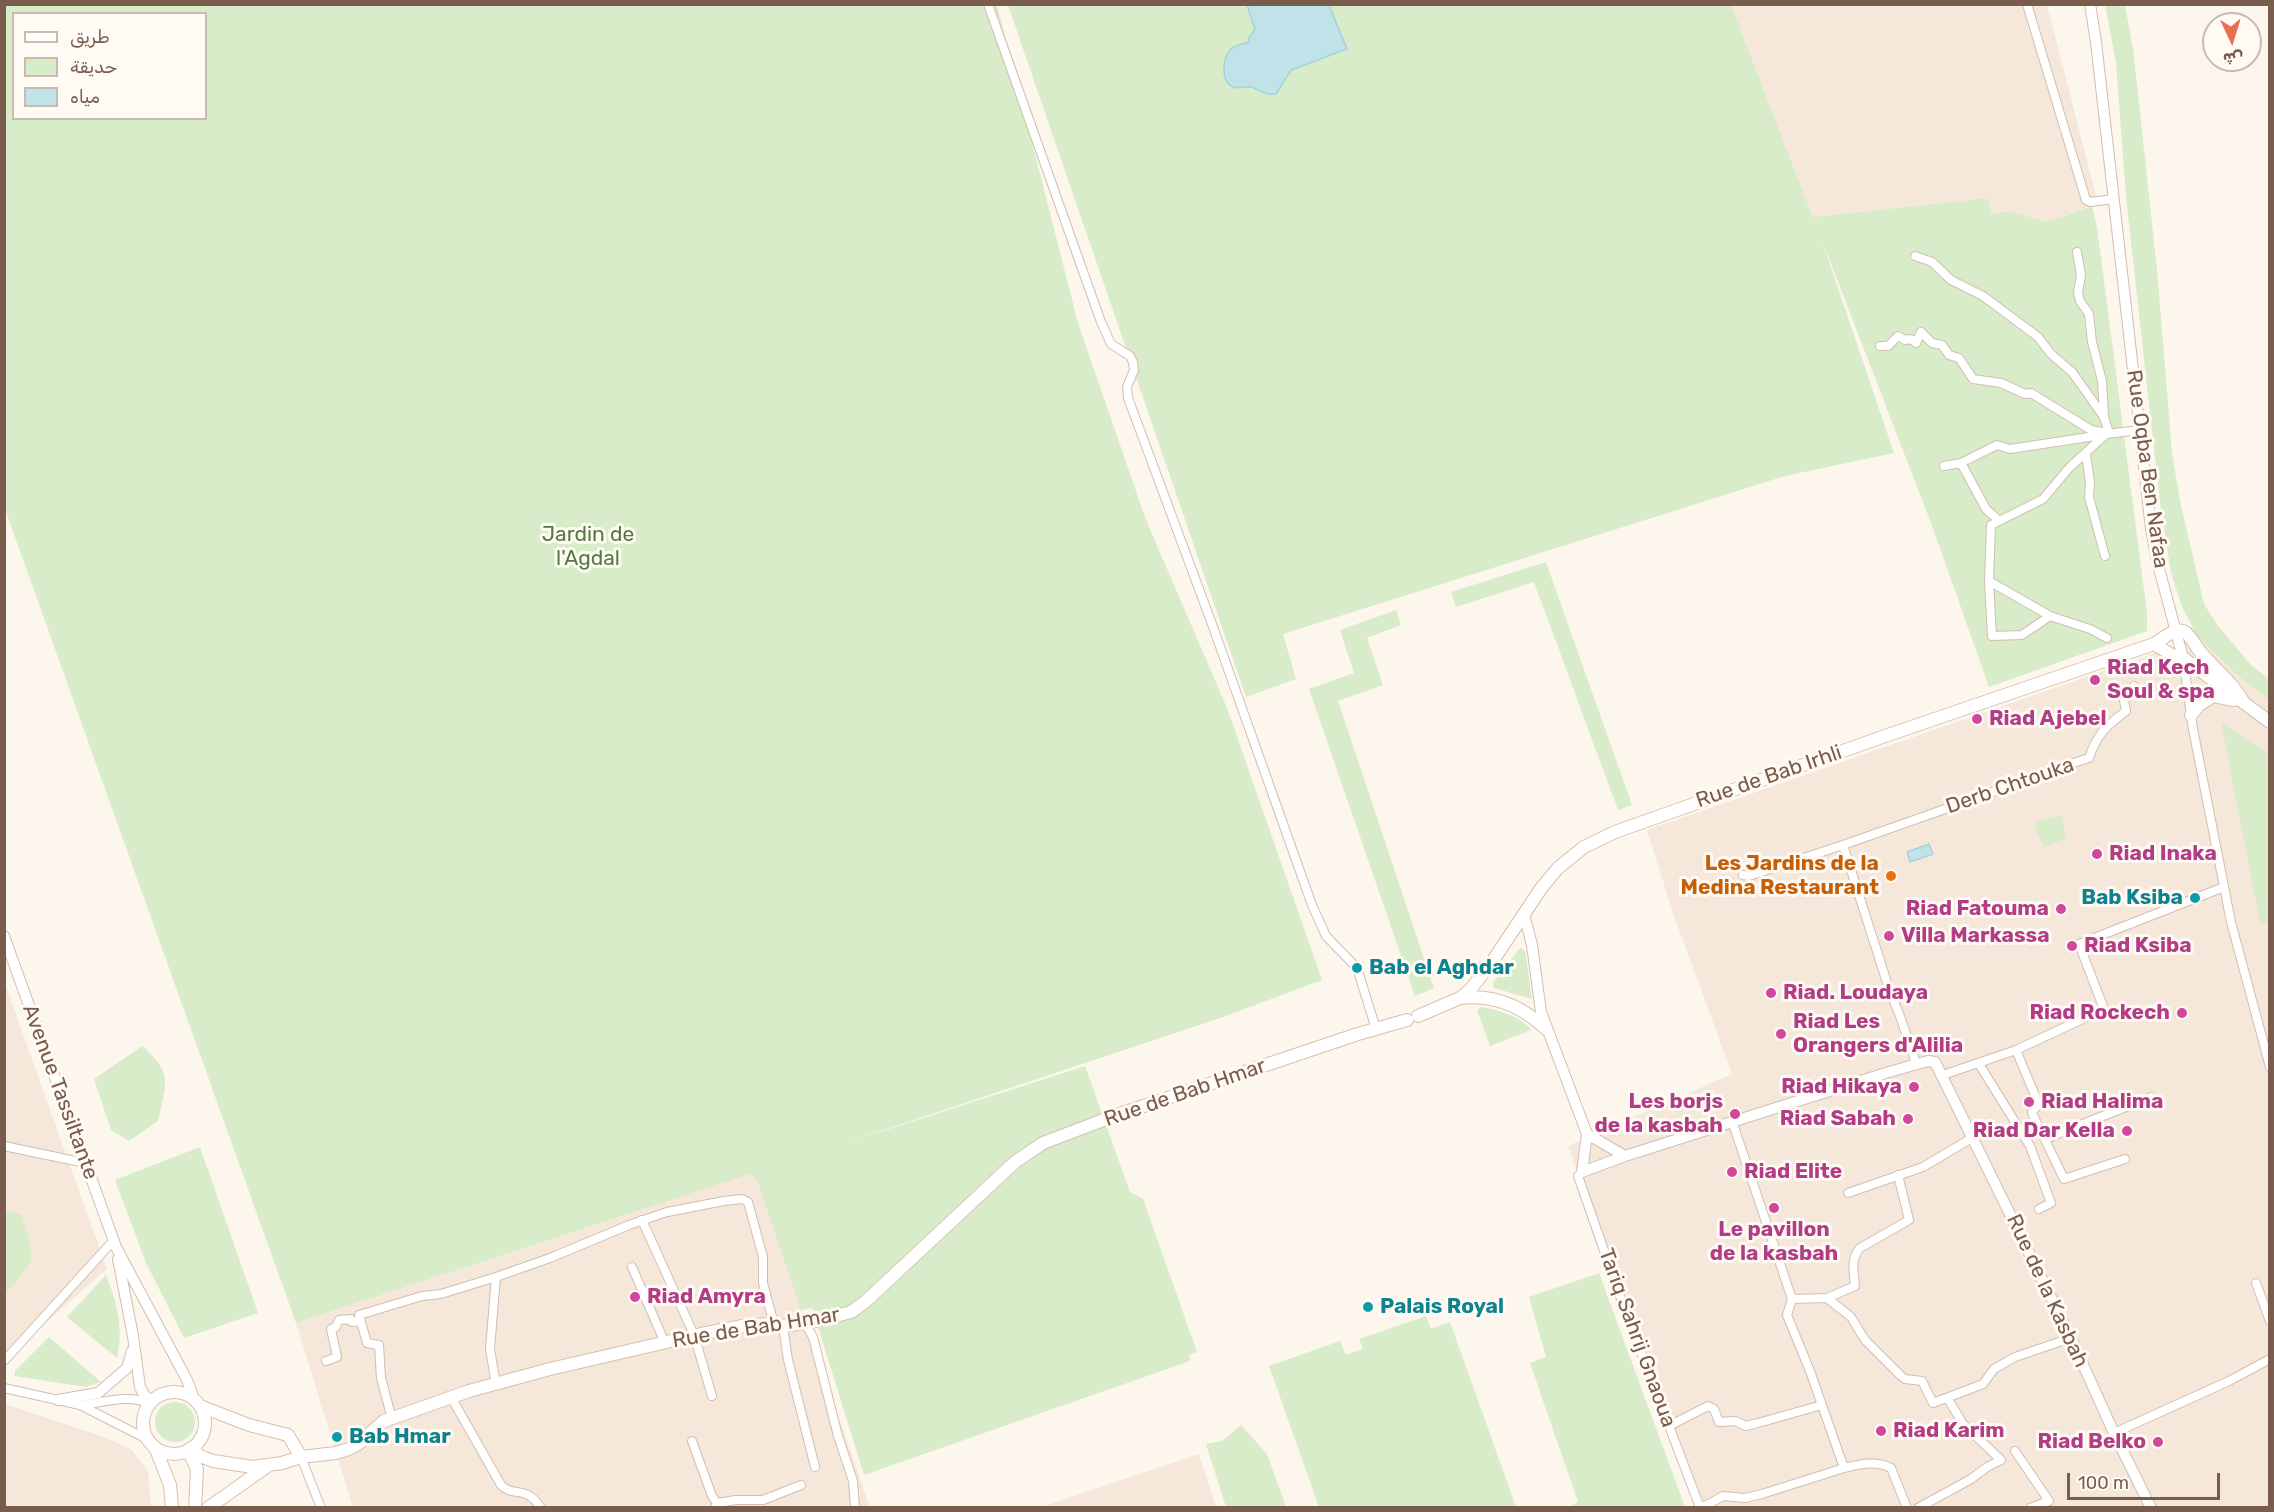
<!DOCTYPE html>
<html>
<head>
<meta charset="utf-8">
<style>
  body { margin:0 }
  #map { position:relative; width:2274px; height:1512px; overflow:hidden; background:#fdf6ec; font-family:Rubik,"Noto Naskh Arabic",sans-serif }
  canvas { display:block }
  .frame { position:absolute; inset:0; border:6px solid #7a5c4d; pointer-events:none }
  .legend { position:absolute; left:12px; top:12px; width:195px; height:108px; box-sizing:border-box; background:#fffaf3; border:2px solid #cabbb1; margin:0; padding:8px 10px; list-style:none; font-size:18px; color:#7a5c4d }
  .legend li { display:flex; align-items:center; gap:12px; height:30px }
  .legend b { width:30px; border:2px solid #cabbb1 }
  .north { position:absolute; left:2202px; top:12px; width:60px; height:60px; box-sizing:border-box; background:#fffaf3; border:2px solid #cabbb1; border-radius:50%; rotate:176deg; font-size:16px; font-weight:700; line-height:24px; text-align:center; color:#7a5c4d }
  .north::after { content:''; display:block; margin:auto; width:21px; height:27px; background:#e76f51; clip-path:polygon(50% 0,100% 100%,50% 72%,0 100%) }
  .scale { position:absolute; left:2067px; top:1473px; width:153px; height:27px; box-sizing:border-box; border:3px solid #7a5c4d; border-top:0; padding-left:8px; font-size:18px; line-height:21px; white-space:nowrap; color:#7a5c4d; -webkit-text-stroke:4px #fffaf3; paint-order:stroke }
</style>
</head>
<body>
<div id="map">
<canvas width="2274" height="1512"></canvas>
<div class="frame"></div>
<ul class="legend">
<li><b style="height:8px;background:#fff"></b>طريق</li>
<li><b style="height:16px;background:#d8ecc9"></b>حديقة</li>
<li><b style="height:16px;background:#bfe3e8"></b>مياه</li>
</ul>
<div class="north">ش</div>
<div class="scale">100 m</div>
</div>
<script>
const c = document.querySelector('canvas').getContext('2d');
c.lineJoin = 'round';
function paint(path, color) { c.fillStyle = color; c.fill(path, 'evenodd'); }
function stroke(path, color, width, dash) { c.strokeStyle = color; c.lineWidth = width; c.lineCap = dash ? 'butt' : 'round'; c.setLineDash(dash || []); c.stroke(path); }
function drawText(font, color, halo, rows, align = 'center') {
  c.font = font + ' Rubik,sans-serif'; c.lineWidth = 6; c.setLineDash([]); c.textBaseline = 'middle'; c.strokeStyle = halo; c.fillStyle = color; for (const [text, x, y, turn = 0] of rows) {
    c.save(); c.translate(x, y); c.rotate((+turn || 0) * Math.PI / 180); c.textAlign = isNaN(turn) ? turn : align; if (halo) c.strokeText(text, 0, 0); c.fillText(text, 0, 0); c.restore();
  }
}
paint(new Path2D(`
  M1731,5h316l51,198 -50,19 -39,-11 -18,3 -4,-16 -174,19z
  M2198,638l47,44 24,18v807h-570l-131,-361 164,-72 -58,-158 -27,-86z
  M4,981l103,288 -102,89h-1z
  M750,1174l7,7 113,326h-517l-57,-184z
  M5,1404l99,33 27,12 17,23 3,35h-146z
  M1199,1454l17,53h-175z`), '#f5e8da');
paint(new Path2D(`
  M5,5h992l81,318 68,197 81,188 95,272 -96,36 -390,130 249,-80 45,126 13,7 54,153 -8,3 1,6 -326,114 -52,-167 -11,2 -44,-129 -7,-7 -454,149 -291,-814zM14,14h192v104h-192z
  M1008,5h723l82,212 174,-19 5,16 17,-3 39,11 44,-16 5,21 50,386v18l-158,56 -58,-164 -110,-285 73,215 -109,23 -502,158 13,45 -50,18z
  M2105,5h20l8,44 24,220 15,184 8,48 24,103 14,22 33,39 18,14v21l-24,-18 -47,-44 -16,-31 -11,-34 -11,-70 -34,-306 -10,-134z
  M1546,562l86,243 -14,5 -84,-228 -78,25 -5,-15z
  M1396,610l5,15 -34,13 16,47 -45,16 96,287 -19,8 -106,-307 45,-16 -14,-43z
  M2221,722l48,32v167l-9,2z
  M2061,815l6,23 -22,9 -10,-19 2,-6z
  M1520,948l5,2 7,49 -38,-11 -1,-5z
  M1481,1007c14,2 42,10 50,23l-41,16 -13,-36z
  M142,1046c32,28 24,37 16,75l-29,20 -18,-11 -17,-51z
  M200,1147l58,166 -74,25 -38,-75 -31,-83z
  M5,1211l16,3c14,48 18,42 -16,80z
  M1599,1273l86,234h-116l9,-5 -48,-139 16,-6 -17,-60z
  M106,1275c11,27 18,54 11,83l-50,-41z
  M1426,1316l5,13 19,-7 66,185h-197l-50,-141 71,-25 6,14 17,-6 -4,-10z
  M49,1337l52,45 -15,5 -71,-11v-5z
  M155 1422a20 20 0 1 1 40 0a20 20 0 1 1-40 0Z
  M1241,1425l26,29 19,53h-60l-20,-63 16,-3z`), '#d8ecc9');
const water = new Path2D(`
  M1247,5h82l18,44 -56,21 -15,24c-10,1 -14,-2 -22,-6 -8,-4 -15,3 -23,-2 -10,-6 -9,-30 1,-38 4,-3 12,-4 17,-6v-4l6,-9z
  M1929,844l4,10 -23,8 -3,-10z`);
paint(water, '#bfe3e8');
stroke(water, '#a5d3da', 1.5);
const minor = new Path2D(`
  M988,4l113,318 10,22 19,12 3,6 1,8 -7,17 1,11 84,226 100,281 14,31 31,32 19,61
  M2027,4l59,196 4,2 24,-3
  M2077,252l4,23 -3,18 2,8 9,13 3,28 10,39 2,36
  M1880,346h8l10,-10 7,4 6,-1 5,4 5,-11 11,11 10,2 7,10 10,3 14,21 28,4 24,11 6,-1 60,37 18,3 -5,-16 -32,-45 -21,-18 -13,-17 -55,-41 -32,-16 -19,-18 -17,-6
  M2086,454l4,29 -1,14 16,59
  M1961,463l25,46 11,10
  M1944,466l17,-3 36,-18 13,4 92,-14
  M1989,581l61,35 40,13 17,9
  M2050,616l-28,19 -30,1 -3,-55 2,-56 52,-26 26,-31 37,-34 34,-4
  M2183,658l10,71 38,193 39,145
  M1843,845l47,147 10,24 16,47
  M1743,875l6,1 94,-31 142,-50 57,-22 47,-15c8,-24 17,-32 37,-47l-3,-16 11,-9
  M2016,1050l23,55 -7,6v2l32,66 61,-20
  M1979,1064l51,82 21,57 -12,6
  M1943,1075l73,-25 88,-41 -25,-65 145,-57
  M1732,1121l60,178
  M2045,1139l106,-42
  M4,1146l81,17
  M1582,1172l-4,4 44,126 77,203 6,1 18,-10 22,2 17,-4 82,-26
  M1848,1193l75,-26 49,-29
  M642,1220l52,115 18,61
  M632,1267l33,76
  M496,1277l-6,72 6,36
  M2256,1283l14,38
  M1827,1298l28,-12c-1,-13 -5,-27 5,-38l49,-28 -11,-45
  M1792,1299l35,-1 24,19 14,23 35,35 5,4 17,2 11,22 50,-19 11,-15 21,-12 56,-19
  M1792,1299l-5,16 23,56 34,97c16,-4 32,-8 47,0l16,40
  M805,1324l8,13 25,99 15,45 2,27
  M783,1326l5,34 27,107
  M4,1361l109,-120
  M326,1361l11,-4 -6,-28 5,-2 3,-7 12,-1 1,3 9,-1
  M4,1388l76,17 69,35
  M451,1397l50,88c13,13 24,-1 40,23
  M81,1405c20,-2 50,-12 68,-1
  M392,1419l-11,-41 -2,-33 -12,-2 -8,-28 63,-19 19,-2 55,-17 54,-19 79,-33 38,-13 57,-11 18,-2 6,3 15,55v26l11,41
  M1669,1426l39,-20 6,3 5,13 16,-1 11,5 12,-3 64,-18
  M2114,1433l115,-52 41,-22
  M692,1441l20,55 5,7
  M2015,1451l34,50 -19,7
  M301,1457l20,51
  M715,1508l2,-5 19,-3h27l38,-15
  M1918,1508l53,-29 16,-12 14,-7 -38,-36 -15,-25`);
const tertiary = new Path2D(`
  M2090,4l6,38 55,487 6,32 26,97
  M1524,914l8,31 9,67 46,122 -5,38 43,-16 264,-84 39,-11 7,1 136,276 43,95 37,75
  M4,936l112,311 71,133 7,19
  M1587,1134l38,22
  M118,1259l15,77 7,51 4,8 8,6
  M58,1400l40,-7 29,-25 5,-17`);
const secondary = new Path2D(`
  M2154,644l18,11 11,3 87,64
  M2191,715l8,-10 14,-9 21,4
  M1460,998c33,-4 62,8 86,31
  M1418,1016l42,-18 10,-8 22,-28 50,-75 16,-19 26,-21 31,-15 273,-97 266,-91c7,-4 20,-16 29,-13 7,3 11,12 15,18 15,19 35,33 46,54
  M143 1423a31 31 0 1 1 62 0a31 31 0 1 1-62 0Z
  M200,1406l49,19 39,10 13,22
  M155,1447l15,38 2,23
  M191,1448l9,8 13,5 40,6 29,-4 19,-6 35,-4 13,-4 9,-5 26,-23 85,-30 81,-22 151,-35 42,-8 25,-2 15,2 33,-5 35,-9 14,-10 150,-140 28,-19 71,-27 244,-82 49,-14
  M188,1450l9,19 -2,39
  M208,1508l61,-43`);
stroke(minor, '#d1beb0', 10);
stroke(tertiary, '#d1beb0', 12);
stroke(secondary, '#d6c0b0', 14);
stroke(minor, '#fff', 8);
stroke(tertiary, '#fff', 10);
stroke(secondary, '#fff', 12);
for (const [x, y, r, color] of [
  [2095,680,6,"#d1479c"],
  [1977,719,6,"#d1479c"],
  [2097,854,6,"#d1479c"],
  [1891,876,6,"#e8710a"],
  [2195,898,6,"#0f9aa8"],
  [2061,909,6,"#d1479c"],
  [1889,936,6,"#d1479c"],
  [2072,946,6,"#d1479c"],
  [1357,968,6,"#0f9aa8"],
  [1771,993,6,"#d1479c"],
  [2182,1013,6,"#d1479c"],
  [1781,1034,6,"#d1479c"],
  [1914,1087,6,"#d1479c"],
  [2029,1102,6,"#d1479c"],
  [1735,1114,6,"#d1479c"],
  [1908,1119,6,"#d1479c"],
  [2127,1131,6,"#d1479c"],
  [1732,1172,6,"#d1479c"],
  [1774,1208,6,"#d1479c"],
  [635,1297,6,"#d1479c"],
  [1368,1307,6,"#0f9aa8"],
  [1881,1431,6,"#d1479c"],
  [337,1437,6,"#0f9aa8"],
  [2158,1442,6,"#d1479c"]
]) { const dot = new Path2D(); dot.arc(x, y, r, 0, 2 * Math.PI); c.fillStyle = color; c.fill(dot); stroke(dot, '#fffaf3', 2); }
drawText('21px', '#7a5c4d', '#fffaf3', [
  ["Rue Oqba Ben Nafaa",2147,469,82],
  ["Rue de Bab Irhli",1769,777,-19],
  ["Derb Chtouka",2010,786,-19],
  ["Avenue Tassiltante",60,1092,70],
  ["Rue de Bab Hmar",1185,1093,-19],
  ["Rue de la Kasbah",2047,1291,65],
  ["Rue de Bab Hmar",756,1328,-9],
  ["Tariq Sahrij Gnaoua",1637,1338,70]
]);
drawText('21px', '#537a41', '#fffaf3', [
  ["Jardin de",588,535],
  ["l'Agdal",588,559]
]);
drawText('bold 21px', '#b23c85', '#fffaf3', [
  ["Riad Kech",2107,668],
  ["Soul & spa",2107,692],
  ["Riad Ajebel",1989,719],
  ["Riad Inaka",2109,854],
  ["Riad Fatouma",2049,909,"right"],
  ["Villa Markassa",1901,936],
  ["Riad Ksiba",2084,946],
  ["Riad. Loudaya",1783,993],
  ["Riad Rockech",2170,1013,"right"],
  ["Riad Les",1793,1022],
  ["Orangers d'Alilia",1793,1046],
  ["Riad Hikaya",1902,1087,"right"],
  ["Les borjs",1723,1102,"right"],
  ["de la kasbah",1723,1126,"right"],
  ["Riad Halima",2041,1102],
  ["Riad Sabah",1896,1119,"right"],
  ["Riad Dar Kella",2115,1131,"right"],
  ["Riad Elite",1744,1172],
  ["Le pavillon",1774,1230,"center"],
  ["de la kasbah",1774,1254,"center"],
  ["Riad Amyra",647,1297],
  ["Riad Karim",1893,1431],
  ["Riad Belko",2146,1442,"right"]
], 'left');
drawText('bold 21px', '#c56008', '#fffaf3', [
  ["Les Jardins de la",1879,864],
  ["Medina Restaurant",1879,888]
], 'right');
drawText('bold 21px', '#0d838f', '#fffaf3', [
  ["Bab Ksiba",2183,898,"right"],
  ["Bab el Aghdar",1369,968],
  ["Palais Royal",1380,1307],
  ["Bab Hmar",349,1437]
], 'left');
</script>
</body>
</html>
